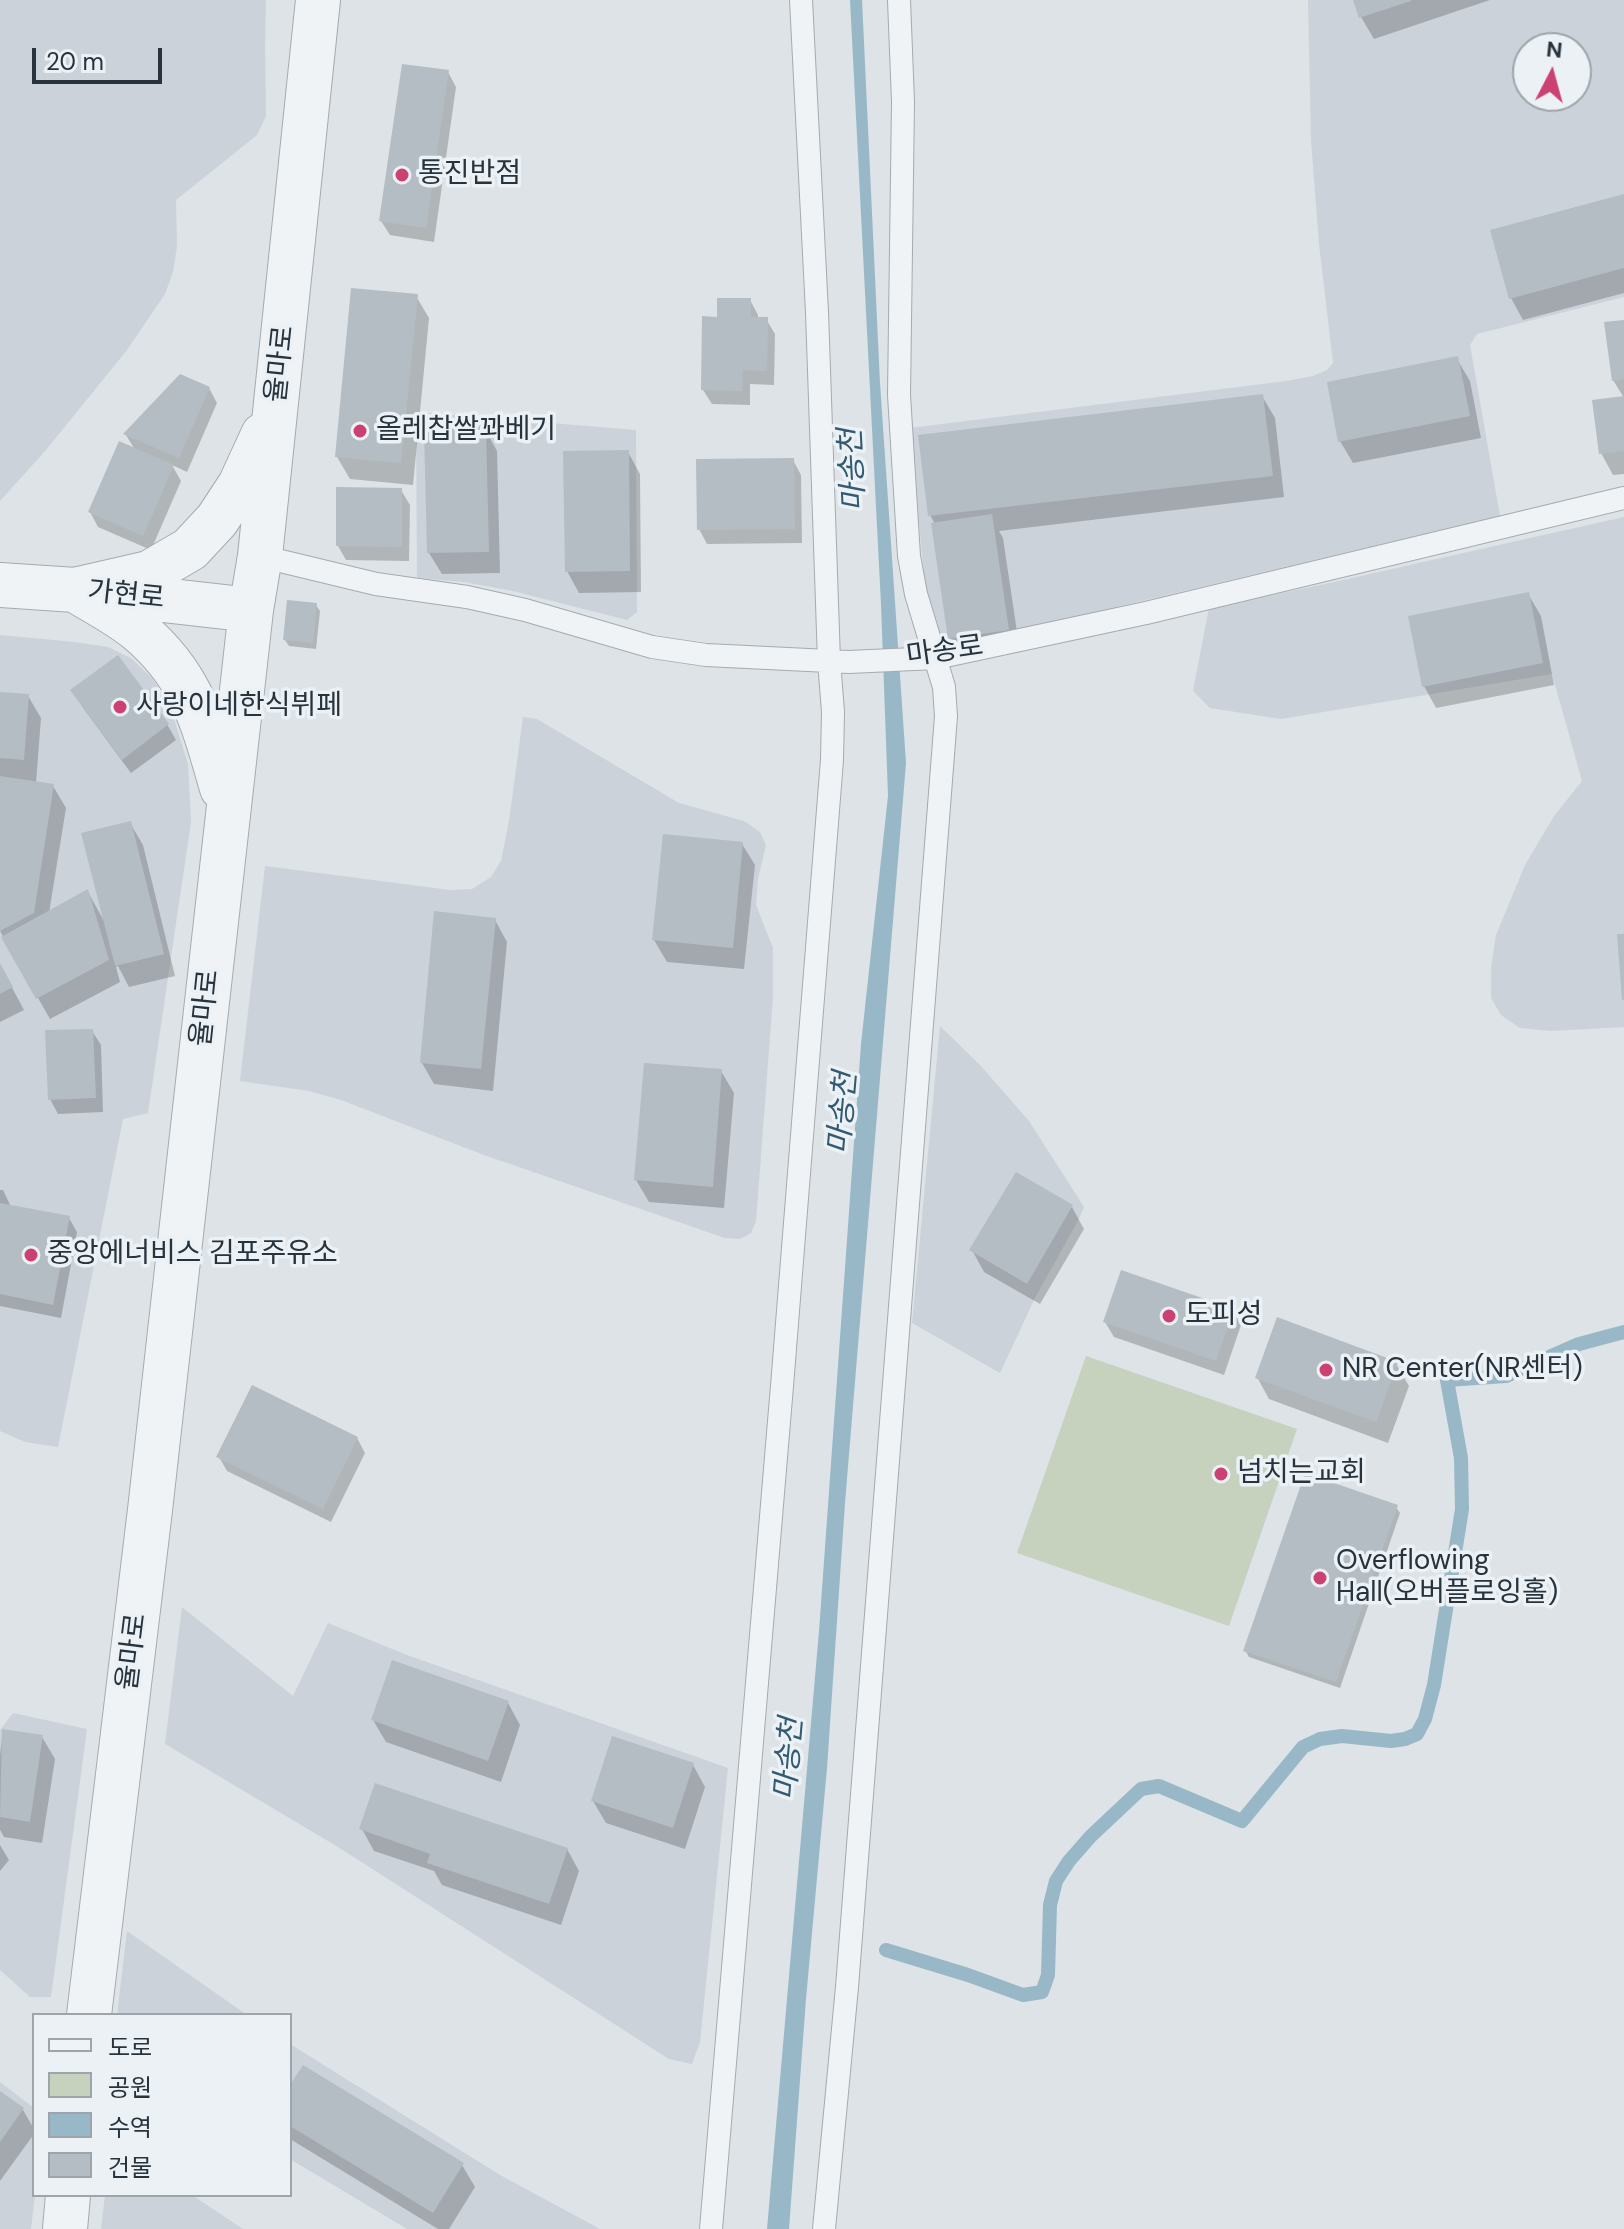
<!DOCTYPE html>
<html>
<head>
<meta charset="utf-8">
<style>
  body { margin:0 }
  #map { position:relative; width:1624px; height:2229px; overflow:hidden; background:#dde3e7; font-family:"DM Sans","Noto Sans KR",sans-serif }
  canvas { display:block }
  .legend { position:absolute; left:32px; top:2013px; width:260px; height:184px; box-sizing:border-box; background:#ecf1f5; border:2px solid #9da5ab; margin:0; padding:10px 14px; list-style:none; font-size:24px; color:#27333d }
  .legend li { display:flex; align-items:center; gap:16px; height:40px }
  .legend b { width:40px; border:2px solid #9da5ab }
  .north { position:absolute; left:1512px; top:32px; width:80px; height:80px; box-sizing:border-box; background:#ecf1f5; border:2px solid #9da5ab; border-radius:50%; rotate:6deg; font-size:22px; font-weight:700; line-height:32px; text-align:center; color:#27333d }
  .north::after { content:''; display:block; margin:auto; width:28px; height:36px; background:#cb4272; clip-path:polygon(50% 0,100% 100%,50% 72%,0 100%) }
  .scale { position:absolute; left:32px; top:48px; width:130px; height:36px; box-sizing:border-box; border:4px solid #27333d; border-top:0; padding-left:10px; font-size:24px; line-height:28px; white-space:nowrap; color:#27333d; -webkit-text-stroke:6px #ecf1f5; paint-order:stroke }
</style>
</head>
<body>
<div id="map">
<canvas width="1624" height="2229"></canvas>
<ul class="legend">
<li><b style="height:10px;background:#f0f3f5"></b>도로</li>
<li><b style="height:22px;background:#c6d1be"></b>공원</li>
<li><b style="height:22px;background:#98b8c7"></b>수역</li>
<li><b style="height:22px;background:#b4bdc3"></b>건물</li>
</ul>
<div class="north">N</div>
<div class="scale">20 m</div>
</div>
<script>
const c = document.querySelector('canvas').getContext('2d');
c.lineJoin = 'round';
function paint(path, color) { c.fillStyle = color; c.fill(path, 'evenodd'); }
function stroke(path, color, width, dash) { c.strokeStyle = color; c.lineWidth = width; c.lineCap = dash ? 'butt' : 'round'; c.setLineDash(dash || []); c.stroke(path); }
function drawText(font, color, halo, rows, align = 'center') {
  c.font = font + ' "DM Sans","Noto Sans KR",sans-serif'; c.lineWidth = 7; c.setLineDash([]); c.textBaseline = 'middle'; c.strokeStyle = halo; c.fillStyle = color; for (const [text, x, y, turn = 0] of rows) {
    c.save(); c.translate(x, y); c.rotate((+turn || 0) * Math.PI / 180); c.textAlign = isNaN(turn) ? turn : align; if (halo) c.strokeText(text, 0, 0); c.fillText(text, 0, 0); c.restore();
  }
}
paint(new Path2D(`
  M0,0h266l-1,44 1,72 -9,19 -81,65 1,46 -4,26 -8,22 -38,56 -81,100 -46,51z
  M1308,0h316v297l-147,37 -7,11 30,171 -544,129 -12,-2 -7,-12 -12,-47 -15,-156 376,-47 27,-5 14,-6 6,-7 -14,-119 -8,-104zM1528,48h48v48h-48z
  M416,412l220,18 1,182 -10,8 -114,-29 -49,-9 -47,-4z
  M1624,517v510l-73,4 -31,-3 -19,-13 -10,-17v-30l5,-33 29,-70 29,-49 28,-35 -30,-107 -271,45 -71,-11 -17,-17 16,-83 116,-24z
  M0,635l75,7 33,5 23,11 21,20 18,28 18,58 3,58 -43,291 -25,6 -65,328 -33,-5 -25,-11z
  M523,717l14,2 142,84 65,18 16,11 6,13 -8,34 -2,26 17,43v49l-17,224 -5,12 -11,6 -15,-1 -241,-83 -143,-55 -32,-9 -69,-10 25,-215 185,24 22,-1 19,-12 10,-16 8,-40z
  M940,1026l40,39 49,56 55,86 -5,12 -44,79 -35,75 -88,-50z
  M182,1607l111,89 35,-73 79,32 321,113 -28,274 -8,22 -23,-5 -331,-212 -173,-103z
  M13,1713l74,16 -36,268h-21l-30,-27v-240z
  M127,1931l120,84h-130z
  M290,2044l210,131 100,54h-193l-117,-70z
  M0,2082l34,26 1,87 -4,34h-31z
  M105,2195h87l51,34h-142z`), '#cbd2d9');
paint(new Path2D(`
  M1086,1356l211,73 -68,197 -212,-73z`), '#c6d1be');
paint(new Path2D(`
  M850,0h12l18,383 26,380 -61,740 -18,265 -21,231 -17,230h-22l52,-598 42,-587 27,-248 -7,-192z`), '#98b8c7');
paint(new Path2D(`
  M1355,0h135l-116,39 -13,-22z
  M448,72l8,15 -22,155 -44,-7 -9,-14z
  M1624,196v97l-101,27 -12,-22z
  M416,296l13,22 -16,167 -63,-6 -13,-22z
  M750,300l8,15v4h8l9,15 -1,51 -24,-1v21l-38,-1 -9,-14 16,-71z
  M1624,322v152l-11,1 -12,-22 23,-55 -11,-18z
  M1457,359l13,22 11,57 -128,25 -13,-22z
  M209,388l8,15 -30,69 -15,-7 9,16 -30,69 -53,-23 -8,-15 45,-62 -9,-15z
  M1262,396l13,22 9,79 -285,34 4,7 17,114 -57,8 -13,-21 -15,-115 -5,-9z
  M485,429l12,22 3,122 -58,1 -13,-21z
  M628,452l12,22 1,118 -62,1 -12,-22z
  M793,460l8,15 1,68 -95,1 -8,-15z
  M401,490l9,15 -1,56 -63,-1 -8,-14z
  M1528,594l13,22 13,69 -118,23 -12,-22z
  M316,605l4,6 -4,38 -27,-3 -4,-6z
  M117,658l51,68 8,14 -45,33 -50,-68z
  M0,694l28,2 13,22 -5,65 17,3 13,22 -17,105 39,-21 16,29 26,-98 13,22 32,131 -46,11 -11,-21 -2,1 4,15 -70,37 -50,-88z
  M742,844l13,21 -11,104 -77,-7 -13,-22z
  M495,920l12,22 -14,149 -59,-7 -12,-21z
  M0,965l24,45 -24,12z
  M92,1031l9,14 2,67 -45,2 -8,-15z
  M721,1071l13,22 -10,115 -75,-6 -13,-22z
  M0,1190h3l8,17 58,11 8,14 -16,86 -61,-12z
  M1072,1207l12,22 -44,75 -56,-32 -12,-22z
  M1233,1311l8,14 -17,50 -110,-38 -9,-15z
  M1396,1364l13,22 -21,57 -119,-44 -12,-22z
  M357,1438l8,15 -34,69 -104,-51 -8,-14z
  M1396,1507l4,6 -60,175 -91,-31 -4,-7z
  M508,1703l12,22 -19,57 -115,-40 -13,-22z
  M3,1731l39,6 13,22 -13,84 -38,-6 -4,-7v-75z
  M693,1765l12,22 -20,62 -79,-26 -13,-22z
  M362,1829l205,20 12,22 -18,54 -119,-40 -8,-14 -60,-20z
  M0,1845l9,15 -9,11z
  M290,2089l172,76 13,22 -26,42h-11l-148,-90z
  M0,2093l23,17 11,19v5l-34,47z`), '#0003');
stroke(new Path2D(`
  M886,1950l82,25 55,20 19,-3 6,-17 2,-70 6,-24 13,-20 22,-25 50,-47 18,-3 83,35 61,-74 17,-8 22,-3 49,5 14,-2 12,-5 8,-15 9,-34 28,-176 -1,-51 -14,-78 59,-4 73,-32 45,-12`), '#98b8c7', 14);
paint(new Path2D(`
  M1353,0h58v1l-52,17z
  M402,64l47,6 -23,158 -47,-7z
  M1624,194v74l-115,31 -19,-69z
  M351,288l67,6 -17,169 -66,-6z
  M717,298h34v19h17l-1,54 -24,-1 -1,21 -41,-1 1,-74 15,1z
  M1624,320v59l-12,2 -8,-59z
  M1458,356l12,60 -132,26 -11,-60z
  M180,374l30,13 -31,71 -56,-24z
  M1263,394l10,82 -345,40 -10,-81z
  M1624,396v55l-25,3 -7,-54z
  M486,427l3,125 -62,1 -3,-124z
  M119,441l55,24 -31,71 -55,-24z
  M629,450l1,121 -65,1 -2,-121z
  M794,458l1,71 -98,1 -1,-71z
  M336,487l66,1v59l-66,-1z
  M992,514l17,116 -61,9 -17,-116z
  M1529,592l14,71 -121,24 -14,-71z
  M287,600l30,3 -4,40 -30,-3z
  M118,655l51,69 -47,36 -52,-70z
  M0,692l29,2 -5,66 -24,-2z
  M0,776l54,8 -20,129 -34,18z
  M131,821l33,133 -49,12 -34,-133z
  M663,834l80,8 -10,106 -81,-8z
  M88,889l21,71 -73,39 -35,-62z
  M434,911l62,7 -15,151 -61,-6z
  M1617,934h7v66h-2z
  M0,963l13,24 -13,7z
  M93,1029l3,69 -48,2 -3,-70z
  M644,1063l78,6 -9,118 -79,-7z
  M1016,1172l57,33 -46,79 -58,-34z
  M0,1203l70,13 -17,89 -53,-11z
  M1121,1270l113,39 -18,52 -113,-39z
  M1277,1317l121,45 -22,60 -121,-44z
  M252,1385l106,52 -35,72 -107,-52z
  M1305,1473l93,32 -62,177 -93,-31z
  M392,1660l117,41 -21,60 -117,-41z
  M2,1729l41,6 -13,87 -30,-5z
  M612,1736l82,27 -21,65 -82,-27z
  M375,1783l193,65 -19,56 -122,-41 3,-9 -71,-25z
  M303,2065l161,98 -31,50 -143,-87v-41z
  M0,2091l24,17 -24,34z`), '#b4bdc3');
const service = new Path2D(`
  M260,556l116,28 91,13 58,13 127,37 54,8 143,7 87,-4 210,-45 478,-115
  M711,2229l71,-843 50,-626 1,-48 -4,-51 -12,-349 -16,-312
  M824,2229l23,-242 99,-1271 -2,-29 -28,-93 -7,-38 -10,-161 4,-293 -4,-102`);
const tertiary = new Path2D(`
  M0,585l75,5 176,20
  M75,590l74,-17 41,-24 27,-29 23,-35 23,-50
  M75,590c21,13 45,25 64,41 54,46 64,92 83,157
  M89,2015l61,-505 101,-900 9,-54 58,-556
  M65,2229l3,-34`);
stroke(service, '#a3abb1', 24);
stroke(tertiary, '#a3abb1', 46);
stroke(service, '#f0f3f5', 22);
stroke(tertiary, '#f0f3f5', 44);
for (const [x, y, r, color] of [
  [402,175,8,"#cb4272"],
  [360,431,8,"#cb4272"],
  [120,707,8,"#cb4272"],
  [31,1255,8,"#cb4272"],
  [1169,1316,8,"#cb4272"],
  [1326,1370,8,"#cb4272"],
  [1221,1474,8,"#cb4272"],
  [1320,1578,8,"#cb4272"]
]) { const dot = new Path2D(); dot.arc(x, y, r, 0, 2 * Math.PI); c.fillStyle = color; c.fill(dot); stroke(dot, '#ecf1f5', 3); }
drawText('28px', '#27333d', '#ecf1f5', [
  ["통진반점",418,175],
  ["올레찹쌀꽈베기",376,431],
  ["사랑이네한식뷔페",136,707],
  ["중앙에너비스 김포주유소",47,1255],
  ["도피성",1185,1316],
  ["NR Center(NR센터)",1342,1370],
  ["넘치는교회",1237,1474],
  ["Overflowing",1336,1562],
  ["Hall(오버플로잉홀)",1336,1594]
], 'left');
drawText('28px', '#27333d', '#ecf1f5', [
  ["율마로",281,364,-84],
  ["가현로",126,596,6],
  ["마송로",945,652,-8],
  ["율마로",206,1008,-84],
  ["율마로",133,1652,-83]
]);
drawText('italic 30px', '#325a70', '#ecf1f5', [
  ["마송천",854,470,-93],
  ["마송천",844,1113,-85],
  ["마송천",790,1759,-85]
]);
</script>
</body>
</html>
